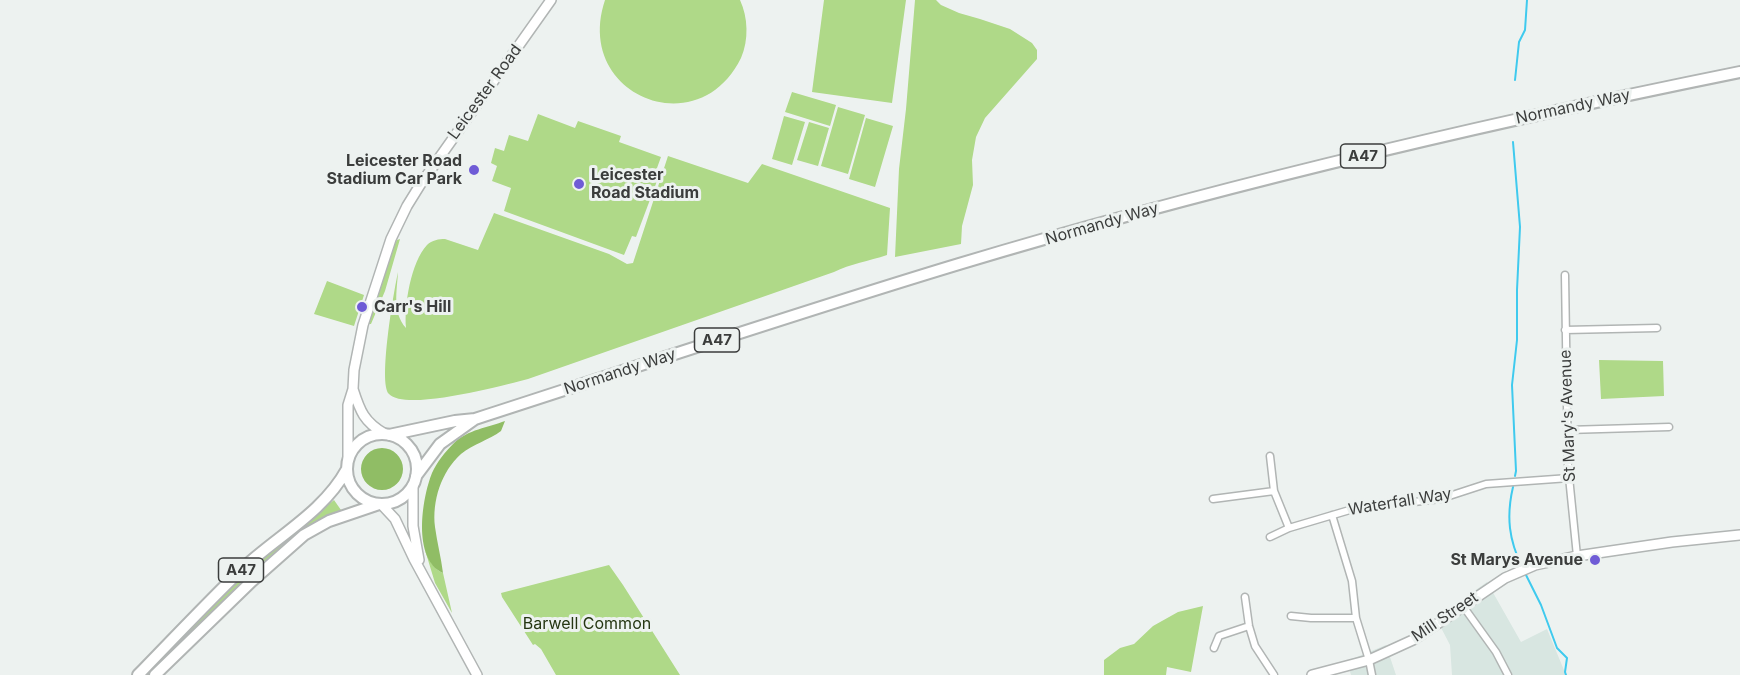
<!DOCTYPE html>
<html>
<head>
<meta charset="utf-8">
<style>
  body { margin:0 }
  canvas { display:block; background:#edf2f0 }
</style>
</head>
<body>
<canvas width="1740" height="675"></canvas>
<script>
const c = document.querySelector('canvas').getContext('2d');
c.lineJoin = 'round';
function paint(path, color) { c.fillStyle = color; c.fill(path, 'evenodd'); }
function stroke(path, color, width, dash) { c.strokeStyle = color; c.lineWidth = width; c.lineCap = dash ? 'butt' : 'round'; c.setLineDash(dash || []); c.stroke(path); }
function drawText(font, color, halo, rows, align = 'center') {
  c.font = font + ' Inter,sans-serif'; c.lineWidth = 6; c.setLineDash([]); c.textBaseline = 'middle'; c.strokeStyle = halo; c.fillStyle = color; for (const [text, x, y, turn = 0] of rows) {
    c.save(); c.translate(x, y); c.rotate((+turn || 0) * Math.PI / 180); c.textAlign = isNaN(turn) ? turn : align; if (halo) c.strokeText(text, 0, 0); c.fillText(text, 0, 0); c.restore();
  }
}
paint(new Path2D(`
  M1487,582l34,60 26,-13 19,46h-114l-2,-30 -14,-27z
  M1386,645l10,30h-45l-4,-14z`), '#d8e6e1');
paint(new Path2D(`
  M605,0h135c8,17 9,40 1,58 -43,88 -168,37 -136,-58z
  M824,0h82l-14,103 -80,-11z
  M915,0h21l5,5 18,8 21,6 30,10 22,14 5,7v9l-52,59 -9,19 -4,23 1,25 -11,41 -1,18 -66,13 4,-88 7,-60z
  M792,92l44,13 -6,21 -45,-14z
  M838,107l27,8 -17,59 -27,-8z
  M538,114l37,14 3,-7 43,15 -2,6 42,15 -8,22 4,2 -21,56 -4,-1 -8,19 -120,-44 7,-23 -19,-7 5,-15 -6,-3 4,-15 9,3 5,-16 19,6z
  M784,116l21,6 -13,43 -20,-6z
  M866,118l27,8 -18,61 -26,-8z
  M809,122l20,6 -11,38 -21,-6z
  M668,156l80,27 14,-19 128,44 -3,47c-18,6 -37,9 -53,17l-306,107c-24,6 -122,33 -139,15 -11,-11 5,-104 9,-122 -1,19 -6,40 8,56 -2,-23 5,-66 21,-83 5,-5 12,-6 18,-6l33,11 16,-37 115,41 18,10 6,-1z
  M400,239l-15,52 -14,33h-2l23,-75 5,-9z
  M327,281l37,14 -10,31 -40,-12z
  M1599,360l64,1 1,35 -63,3z
  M334,500l7,10 -28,14 -28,21 -48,43 -88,87h-6l111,-110z
  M425,550c4,9 8,19 18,23l9,40 -17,-30z
  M609,565l14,20 57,90h-124l-15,-26 -6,-5 -2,1 -31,-48 -1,-4z
  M1203,606l-12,66 -24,-5 -1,8h-62v-15l16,-12 14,-4 19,-18 25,-14z`), '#afd988');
paint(new Path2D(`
  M505,421l-4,10c-12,9 -28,13 -40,23 -20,18 -29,47 -26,73 2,15 6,30 8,46 -31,-14 -21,-75 -11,-100 5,-11 13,-21 22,-30 13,-13 35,-16 51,-22z
  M361 469a21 21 0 1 1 42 0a21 21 0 1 1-42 0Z`), '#90bd65');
stroke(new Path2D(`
  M1515,80l4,-38 6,-12 2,-30
  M1513,142l7,85 -3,63v50l-5,45 4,86 -1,5
  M1513,487c-7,30 -4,53 9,80
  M1525,573l16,32 16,43 10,10 -2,14 1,3`), '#3fcaee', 2);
const street = new Path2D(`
  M1565,275l3,192 9,89
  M1565,330l92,-2
  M1567,430l102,-3
  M1270,456l4,35 15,37
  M1213,499l61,-8
  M1332,515l20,66 4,37 13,42 3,15
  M1270,537l19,-9 64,-19 87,-10 46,-15 83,-6
  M1245,597l4,29 6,20 19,29
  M1463,606l33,46 12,23
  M1291,616l20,2h45
  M1214,648l5,-12 30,-10`);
const secondary = new Path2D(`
  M353,389c7,22 11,33 32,45
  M348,461v-56l5,-16 1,-19 9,-45 28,-86 16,-33 13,-21 131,-185
  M413,485v41l6,34
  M381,504l14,15 19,40 63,116
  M1312,675l57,-15 46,-21 90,-61 30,-13 42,-9 95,-14 68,-7`);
const primary = new Path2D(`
  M347 469a35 35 0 1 1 70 0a35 35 0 1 1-70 0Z
  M389,435l66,-14 20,-2c161,-52 322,-106 484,-155 256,-77 519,-139 781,-192
  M416,476l24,-32 35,-25
  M138,675c34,-35 68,-71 103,-105 36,-34 82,-57 106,-101
  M155,675l97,-94 52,-46 25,-14 50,-17`);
stroke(street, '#b1b5b4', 9);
stroke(secondary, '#b1b5b4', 12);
stroke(primary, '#b1b5b4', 14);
stroke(street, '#fff', 6);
stroke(secondary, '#fff', 9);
stroke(primary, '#fff', 10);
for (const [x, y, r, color] of [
  [474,170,6,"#6f5cd6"],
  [579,184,6,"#6f5cd6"],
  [362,307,6,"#6f5cd6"],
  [1595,560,6,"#6f5cd6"]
]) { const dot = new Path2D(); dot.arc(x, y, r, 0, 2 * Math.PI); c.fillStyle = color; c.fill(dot); stroke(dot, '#edf2f0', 2); }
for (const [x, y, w] of [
  [1363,156,45],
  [717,340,45],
  [241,570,45]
]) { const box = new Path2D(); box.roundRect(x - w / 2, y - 12, w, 24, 4.5); c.fillStyle = '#edf2f0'; c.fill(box); stroke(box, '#3b3d3c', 1.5); }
drawText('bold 15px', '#3b3d3c', null, [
  ["A47",1363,156],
  ["A47",717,340],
  ["A47",241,570]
]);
drawText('16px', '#3b3d3c', '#edf2f0', [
  ["Leicester Road",485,92,-54],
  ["Normandy Way",1573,107,-12],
  ["Normandy Way",1102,224,-16],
  ["Normandy Way",620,372,-18],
  ["St Mary's Avenue",1568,416,-92],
  ["Waterfall Way",1400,502,-9],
  ["Mill Street",1445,617,-34]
]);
drawText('bold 16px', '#3b3d3c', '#edf2f0', [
  ["Leicester Road",462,161],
  ["Stadium Car Park",462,179],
  ["Leicester",591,175,"left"],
  ["Road Stadium",591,193,"left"],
  ["Carr's Hill",374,307,"left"],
  ["St Marys Avenue",1583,560]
], 'right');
drawText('16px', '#253612', '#edf2f0', [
  ["Barwell Common",587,624]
]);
</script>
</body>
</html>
